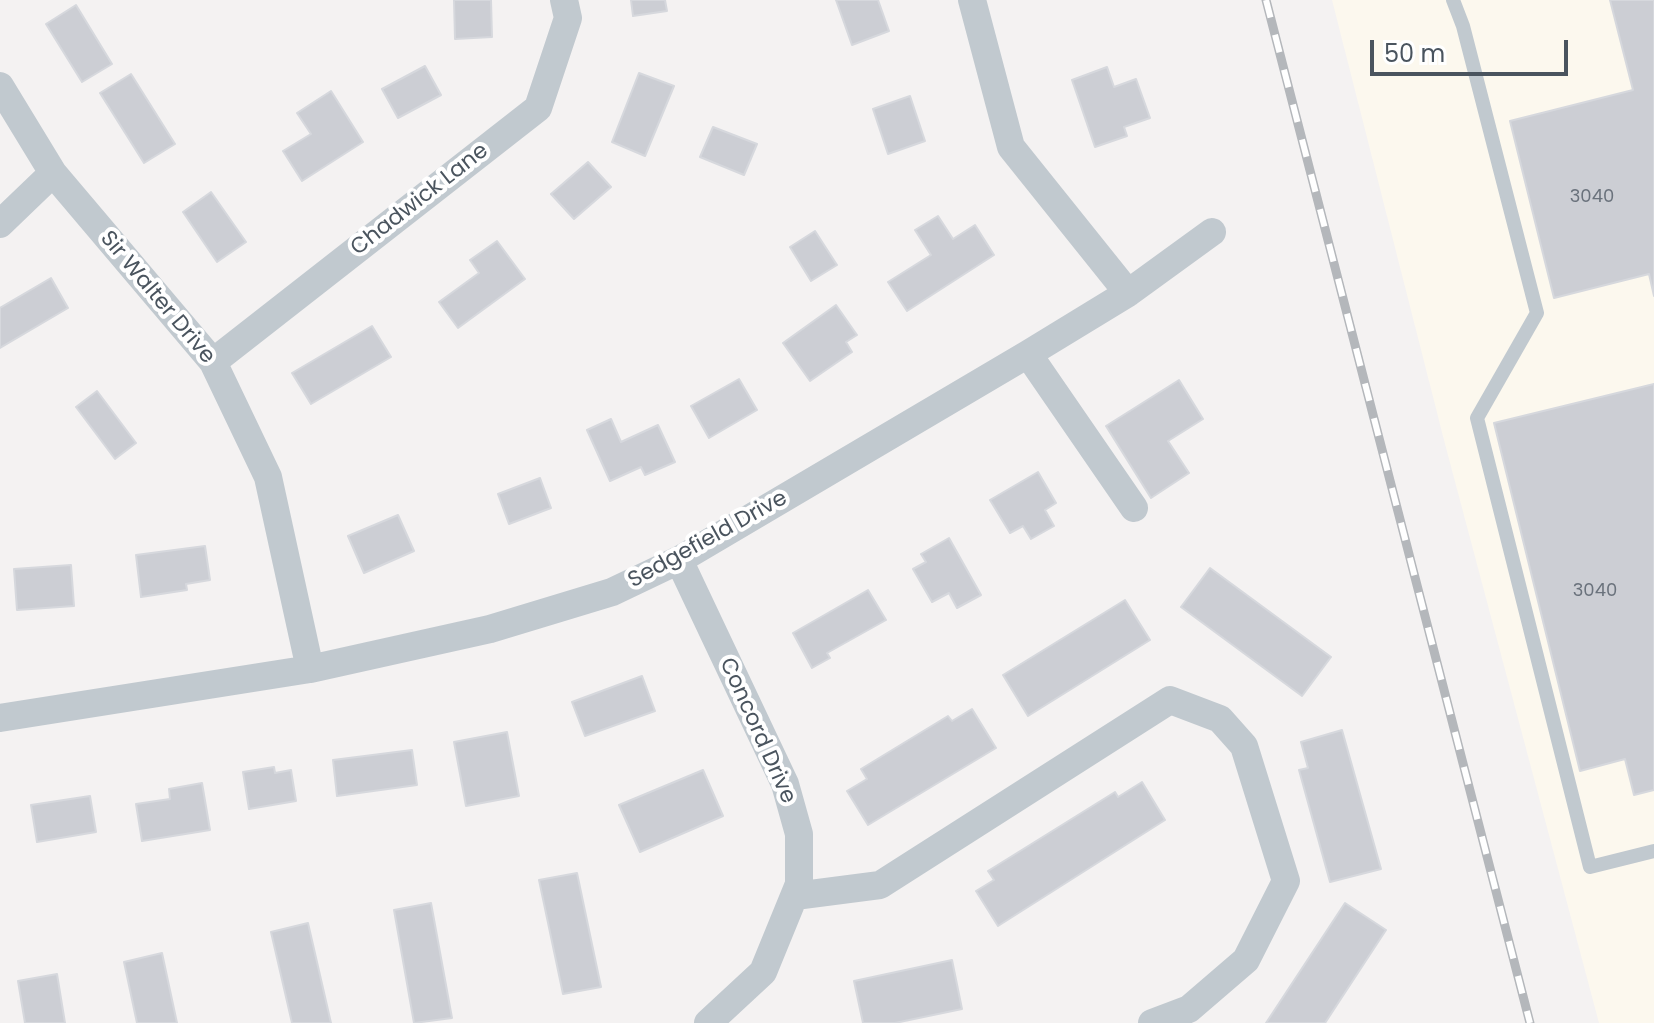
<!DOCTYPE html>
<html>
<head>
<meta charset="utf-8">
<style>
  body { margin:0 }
  #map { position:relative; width:1654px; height:1023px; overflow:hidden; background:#f4f2f2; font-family:Poppins,sans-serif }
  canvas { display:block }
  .scale { position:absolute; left:1370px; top:40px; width:198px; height:36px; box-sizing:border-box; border:4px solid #4a545e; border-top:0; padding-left:10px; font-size:24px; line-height:28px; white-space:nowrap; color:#4a545e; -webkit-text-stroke:6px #fff; paint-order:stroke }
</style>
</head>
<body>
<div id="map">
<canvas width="1654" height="1023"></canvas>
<div class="scale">50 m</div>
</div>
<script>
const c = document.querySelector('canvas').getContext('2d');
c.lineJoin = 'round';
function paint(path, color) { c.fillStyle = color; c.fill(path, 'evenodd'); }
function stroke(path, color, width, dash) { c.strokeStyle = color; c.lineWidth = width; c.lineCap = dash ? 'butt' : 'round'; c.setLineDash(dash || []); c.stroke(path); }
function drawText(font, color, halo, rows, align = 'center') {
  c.font = font + ' Poppins,sans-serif'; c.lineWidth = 8; c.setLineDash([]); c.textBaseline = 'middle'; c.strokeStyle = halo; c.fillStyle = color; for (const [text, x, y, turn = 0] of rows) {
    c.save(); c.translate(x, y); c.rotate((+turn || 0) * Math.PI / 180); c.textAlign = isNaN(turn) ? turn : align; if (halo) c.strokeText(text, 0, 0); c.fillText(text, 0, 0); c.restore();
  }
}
paint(new Path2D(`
  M1332,0h322v1023h-55l-154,-579z`), '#fcf8ee');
const building = new Path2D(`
  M454,0h37l1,37 -37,2z
  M631,0h34l2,11 -34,5z
  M836,0h42l11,31 -37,14z
  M1610,0h44v296l-5,-22 -95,24 -44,-177 123,-31z
  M76,5l36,59 -30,18 -36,-58z
  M425,66l16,29 -43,23 -16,-29z
  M1107,67l7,20 22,-8 14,39 -26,9 3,9 -32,11 -23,-67z
  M639,73l35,13 -29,70 -33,-14z
  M131,74l44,70 -31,19 -44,-70z
  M331,91l32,51 -61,39 -19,-30 28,-17 -14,-21z
  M910,96l15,45 -37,13 -15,-45z
  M713,127l44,17 -13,31 -44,-18z
  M588,162l23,25 -37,32 -23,-25z
  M211,192l35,50 -29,20 -34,-50z
  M938,216l15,23 22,-14 19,30 -87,56 -19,-29 43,-27 -16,-25z
  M815,231l22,34 -26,16 -21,-34z
  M497,241l28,38 -67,49 -19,-26 40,-29 -9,-13z
  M51,278l17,30 -68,40v-40z
  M836,305l21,30 -11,7 6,10 -42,29 -27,-38z
  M372,326l19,31 -80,47 -19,-31z
  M739,379l18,31 -48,28 -18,-32z
  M1179,380l24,39 -35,22 21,32 -38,25 -45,-72z
  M1654,384v406l-20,5 -9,-36 -45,12 -86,-348z
  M97,391l39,52 -21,16 -39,-52z
  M611,419l10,23 37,-17 17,37 -30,13 -4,-8 -31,14 -23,-51z
  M1038,472l18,31 -11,7 9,16 -23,13 -8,-13 -13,7 -20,-33z
  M540,478l11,30 -42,16 -11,-30z
  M398,515l16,36 -50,22 -16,-37z
  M949,538l32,57 -24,13 -8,-15 -17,9 -19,-33 13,-7 -5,-8z
  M205,546l5,34 -24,4 1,6 -46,7 -5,-42z
  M71,565l3,41 -57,4 -3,-41z
  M1210,568l121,89 -29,39 -121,-89z
  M868,590l18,30 -59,33 3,5 -18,10 -19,-35z
  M1125,600l25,40 -122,76 -25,-41z
  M642,676l13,35 -70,25 -13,-34z
  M972,709l24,39 -128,77 -21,-34 20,-12 -6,-10 87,-53 4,5z
  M1342,730l39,139 -51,13 -31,-112 9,-2 -7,-26z
  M507,732l12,64 -53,10 -12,-64z
  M412,750l5,35 -80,11 -4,-36z
  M274,767l1,6 16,-3 5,31 -47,8 -6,-37z
  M703,770l20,46 -83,36 -21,-47z
  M1142,782l23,38 -167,106 -22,-35 18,-11 -6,-9 127,-79 3,5z
  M202,783l8,47 -68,11 -6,-37 34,-5 -1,-10z
  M90,796l6,36 -59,10 -6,-37z
  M577,873l24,114 -38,7 -24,-114z
  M431,903l21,115 -38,5 -20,-113z
  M1345,903l41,27 -61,93h-59z
  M308,923l23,100h-39l-21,-91z
  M162,953l15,70h-40l-13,-61z
  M952,960l10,49 -67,14h-32l-9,-42z
  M57,974l8,49h-40l-7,-42z`);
paint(building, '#ccced4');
stroke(building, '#d6d8dd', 2);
stroke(new Path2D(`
  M1453,0l10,26 74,287 -60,105 113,449 64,-16`), '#c1c9cf', 14);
stroke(new Path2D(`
  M972,0l39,147 117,146
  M0,86l53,87 160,189 55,115 42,192
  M0,224l53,-51
  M1028,354l106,154
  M213,362l325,-254 30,-90 -4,-18
  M679,560l106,224 14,50v50l-36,88 -55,51
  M0,718l310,-49 180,-40 122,-37 67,-32 349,-206 100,-61 84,-61
  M795,896l85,-11 290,-185 50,19 24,27 42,135 -40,79 -57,49 -37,14`), '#c1c9cf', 28);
const rail = new Path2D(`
  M1266,0l264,1023`);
stroke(rail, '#b4b7bb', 9);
stroke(rail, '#fff', 6, [18]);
drawText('18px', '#6a727c', null, [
  ["3040",1592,197],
  ["3040",1595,591]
]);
drawText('22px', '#4a545e', '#fff', [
  ["Chadwick Lane",420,200,-38],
  ["Sir Walter Drive",157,298,50],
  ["Sedgefield Drive",708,540,-29],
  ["Concord Drive",757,731,66]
]);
</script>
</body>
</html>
